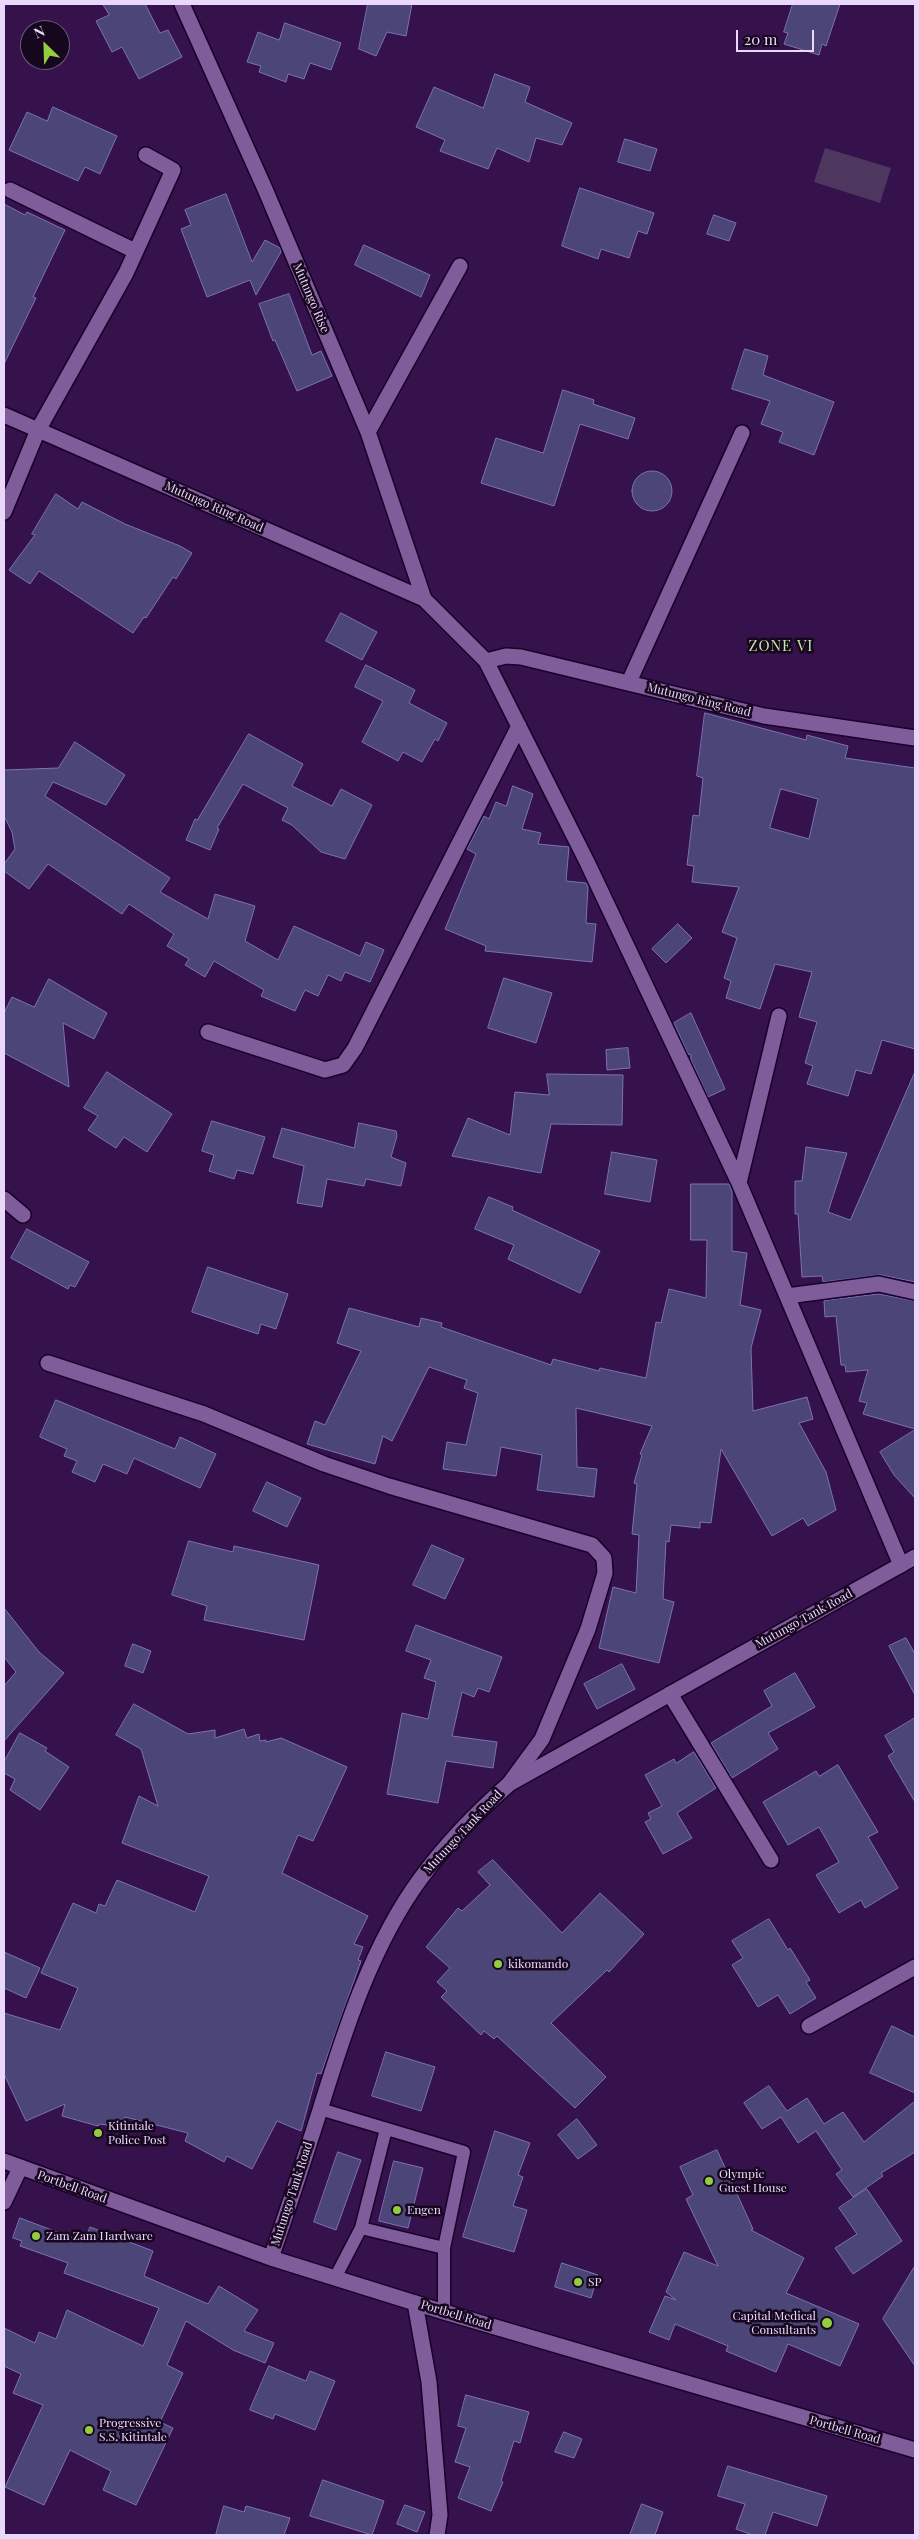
<!DOCTYPE html>
<html>
<head>
<meta charset="utf-8">
<style>
  body { margin:0 }
  #map { position:relative; width:919px; height:2539px; overflow:hidden; background:#35124b; font-family:"Playfair Display",serif }
  canvas { display:block }
  .frame { position:absolute; inset:0; border:5px solid #ead8fb; pointer-events:none }
  .north { position:absolute; left:20px; top:20px; width:50px; height:50px; box-sizing:border-box; background:#16071f; border:1px solid #6b5b77; border-radius:50%; rotate:336deg; font-size:14px; font-weight:700; line-height:20px; text-align:center; color:#ead8fb }
  .north::after { content:''; display:block; margin:auto; width:18px; height:22px; background:#92cd3e; clip-path:polygon(50% 0,100% 100%,50% 72%,0 100%) }
  .scale { position:absolute; left:736px; top:30px; width:78px; height:22px; box-sizing:border-box; border:2px solid #ead8fb; border-top:0; padding-left:6px; font-size:15px; line-height:18px; white-space:nowrap; color:#ead8fb; -webkit-text-stroke:4px #16071f; paint-order:stroke }
</style>
</head>
<body>
<div id="map">
<canvas width="919" height="2539"></canvas>
<div class="frame"></div>
<div class="north">N</div>
<div class="scale">20 m</div>
</div>
<script>
const c = document.querySelector('canvas').getContext('2d');
c.lineJoin = 'round';
function paint(path, color) { c.fillStyle = color; c.fill(path, 'evenodd'); }
function stroke(path, color, width, dash) { c.strokeStyle = color; c.lineWidth = width; c.lineCap = dash ? 'butt' : 'round'; c.setLineDash(dash || []); c.stroke(path); }
function drawText(font, color, halo, rows, align = 'center') {
  c.font = font + ' "Playfair Display",serif'; c.lineWidth = 5; c.setLineDash([]); c.textBaseline = 'middle'; c.strokeStyle = halo; c.fillStyle = color; for (const [text, x, y, turn = 0] of rows) {
    c.save(); c.translate(x, y); c.rotate((+turn || 0) * Math.PI / 180); c.textAlign = isNaN(turn) ? turn : align; if (halo) c.strokeText(text, 0, 0); c.fillText(text, 0, 0); c.restore();
  }
}
paint(new Path2D(`
  M825,148l66,20 -11,35 -66,-21z`), '#4e375f');
const building = new Path2D(`
  M103,4h42l15,29 8,-3 14,27 -43,22 -17,-32 -10,5 -16,-31 13,-6z
  M368,4h44l-6,32 -19,-4 -11,24 -17,-7z
  M793,4h47l-14,42 -4,-2 -3,11 -35,-11 4,-11 -4,-1z
  M285,23l56,20 -10,27 -21,-7 -6,16 -16,-5 -2,8 -27,-10 2,-6 -14,-4 11,-30 21,8z
  M495,74l35,13 -5,15 47,21 -10,22 -26,-7 -7,24 -32,-14 -9,21 -48,-18 5,-11 -29,-13 18,-40 49,21z
  M53,107l64,29 -17,38 -15,-7 -7,14 -69,-31 18,-38 20,9z
  M625,139l32,10 -7,22 -32,-9z
  M580,188l74,25 -7,21 -9,-3 -9,27 -28,-9 -3,10 -36,-13z
  M226,194l26,68 13,-22 15,8 1,4 -25,43 -6,-15 -43,17 -26,-68 10,-4 -6,-15z
  M4,204l21,11 2,-3 38,18 -32,67 3,1 -32,66z
  M714,215l22,8 -7,18 -22,-7z
  M364,245l66,30 -9,22 -66,-32z
  M289,294l23,61 9,-4 11,25 -35,15 -22,-51 -2,1 -14,-37z
  M745,349l23,7 -5,19 71,27 -20,53 -35,-13 4,-10 -22,-8 9,-23 -38,-12z
  M563,390l31,10 -1,4 42,14 -7,21 -48,-15 -26,82 -73,-23 15,-45 47,15z
  M632 491a20 20 0 1 1 40 0a20 20 0 1 1-40 0Z
  M56,494l22,15 4,-7 43,22 55,22 12,7 -16,26 -3,-2 -27,41 -2,-1 -11,16 -94,-62 -9,13 -21,-14 26,-35 -3,-1z
  M341,613l36,19 -15,28 -36,-19z
  M366,665l49,25 -6,13 38,20 -9,18 -3,-2 -13,23 -19,-10 -5,9 -36,-19 21,-41 -28,-14z
  M705,713l101,27 1,-5 41,11 -3,12 70,10v281l-33,-9 -11,34 -15,-4 -8,26 -41,-12 6,-18 -8,-3 12,-41 -18,-5 13,-45 -37,-8 -15,45 -34,-11 5,-17 -7,-3 13,-40 -15,-6 17,-45 -47,-5 2,-16 -7,-1 6,-50 6,1 4,-38 -6,-2zM781,789l37,10 -9,40 -39,-11z
  M249,734l54,30 -11,22 40,20 9,-17 31,16 -27,54 -24,-7 -29,-27 -10,-5 6,-12 -45,-24 -26,44 2,1 -9,21 -24,-10 9,-21 2,1z
  M75,742l50,33 -19,30 -53,-23 -8,14 125,82 -10,14 48,27 7,-25 40,12 -10,35 33,19 16,-34 66,30 6,-14 18,8 -14,32 -25,-10 -4,9 -13,-6 -10,21 -13,-6 -10,21 -34,-15 3,-6 -50,-29 -9,16 -20,-12 4,-6 -22,-13 7,-12 -45,-30 -7,10 -74,-50 -19,25 -25,-18v-7l11,-15 -3,-17 -8,-16v-46l54,-2z
  M513,786l20,8 -11,35 19,4 -3,11 31,3 -3,34 20,2 2,4 -2,36 10,1 -4,38 -107,-11 1,-5 -41,-17 31,-75 -9,-5 17,-33 5,3 7,-17 10,4z
  M678,924l14,14 -26,25 -14,-14z
  M504,978l48,15 -16,50 -48,-15z
  M49,979l58,34 -13,26 -31,-16 6,64 -65,-34v-40l8,-16 22,10z
  M691,1013l34,76 -17,8 -17,-37v-5l-3,-1 -14,-31z
  M628,1048l2,20 -23,2 -1,-20z
  M107,1072l65,42 -25,38 -23,-15 -8,11 -28,-18 10,-14 -14,-8z
  M915,1072v210l-34,-7 -58,7 -1,-6 -20,1 -4,-63h-3v-33h7l4,-34 41,6 -19,59 22,8z
  M547,1074l76,1 -1,50 -71,-1 -10,49 -89,-17 16,-38 42,17 5,-43 34,3z
  M212,1121l53,16 -12,37 -16,-4 -3,9 -25,-8 5,-16 -12,-4z
  M359,1123l37,8 1,5 -6,21 15,6 -5,23 -35,-7 -2,7 -37,-7 -5,28 -25,-4 7,-37 -31,-9 9,-29 72,20z
  M612,1152l45,8 -7,42 -45,-8z
  M691,1184h38l3,7v60l15,2 -7,52 21,5 -10,38 2,63 54,-14 6,22 -14,4 27,49 10,38 -28,16 -5,-8 -31,18 -51,-87 -10,74 -11,-1v6l-29,-3 -2,17 -3,-1 -3,58 11,3 -15,61 -60,-15 14,-61 23,6 3,-58 -7,-1 5,-50 -3,-1 8,-28 -2,-1 12,-28 -76,-18 1,59 20,2 -3,28 -57,-7 5,-35 -41,-8 -5,29 -53,-7 4,-27 19,3 12,-52 -14,-5 3,-8 -38,-13 -37,74 -9,-5 -8,28 -68,-20 8,-23 10,4 36,-74 -24,-8 12,-35 70,19 2,-9 21,5 -1,4 110,38 2,-6 46,12 1,-3 46,10 10,-56 5,1 8,-34 37,9 1,-58h-16z
  M489,1197l24,10 -1,3 88,41 -20,42 -72,-34 6,-14 -39,-16z
  M27,1229l62,33 -14,25 -5,-2 -2,4 -57,-31z
  M208,1267l80,27 -12,35 -15,-5 -3,10 -66,-22z
  M879,1294l36,7v128l-52,-15 4,-11 -8,-2 9,-31 -22,2 -1,-7h-4l-5,-49 -11,1 -1,-16z
  M56,1400l119,49 5,-12 36,17 -16,34 -66,-30 -7,16 -24,-10 -8,18 -23,-10 5,-11 -13,-5 3,-7 -27,-12z
  M915,1430v68l-21,-23 -14,-23z
  M267,1482l34,16 -14,29 -34,-16z
  M189,1541l44,11 1,-6 85,19 -15,75 -100,-20 3,-14 -35,-11z
  M432,1545l32,14 -19,40 -32,-14z
  M4,1608l35,44 25,21 -60,68v-55l12,-14 -12,-15z
  M416,1625l86,32 -13,35 -11,-4 -4,9 -12,-5 -10,44 45,6 -4,26 -47,-7 -8,42 -51,-9 15,-81 26,6 8,-37 -12,-4 7,-18 -25,-9z
  M906,1638l9,16v41l-26,-49z
  M133,1644l18,7 -8,22 -18,-7z
  M622,1664l13,25 -38,20 -13,-25z
  M795,1673l20,34 -47,26 10,16 -46,29 -21,-35 61,-37 -8,-15z
  M134,1704l54,30 27,-4v8l29,-9 3,9 12,-4 1,7 6,-1v2l15,-4 66,29 -34,74 -15,-6 -16,38 86,43 -14,28 9,3 -5,13 3,1 -40,113 -4,-1 -16,58 -24,-10 -25,48 -25,-13 -3,6 -39,-21 3,-8 -63,-16 -2,10 -24,-3 -1,2 -36,-10 3,-12 -39,17 -22,-47v-61l56,17 18,-42 -37,-15 32,-70 23,10 3,-9 6,2 12,-26 78,32 14,-36 -87,-33 17,-47 19,10 -17,-57 -25,-14z
  M915,1718v84l-27,-46 6,-4 -9,-16z
  M20,1733l27,15 -2,3 24,16 -29,43 -30,-20 5,-11 -11,-6v-11z
  M694,1752l22,36 -39,25 15,25 -29,16 -18,-32 6,-3 -3,-6 14,-7 -17,-31 29,-16 2,4z
  M838,1765l40,67 -10,5 30,51 -33,20 -4,-8 -22,13 -23,-38 23,-13 -20,-35 -31,18 -25,-43 53,-31 3,5z
  M493,1860l69,73 38,-40 44,41 -35,38 -2,-2 -56,53 55,54 -31,31 -78,-72 -3,3 -10,-8 -3,4 -40,-38 6,-6 -10,-9 13,-14 -24,-21 32,-39 4,3 28,-26 -12,-13z
  M769,1919l19,31 2,-2 20,32 -4,2 10,16 -26,16 -12,-19 -20,12 -26,-42 11,-7 -11,-17z
  M4,1952l36,16 -14,30 -22,-10z
  M892,2026l23,11v56l-45,-20z
  M386,2052l49,15 -14,44 -49,-15z
  M769,2086l18,25 20,-13 17,26 19,-12 21,30 51,-41v51l-34,21 2,3 -30,21 -17,-23 6,-4 -26,-39 -18,12 -17,-26 -19,12 -18,-26z
  M577,2119l20,26 -19,14 -20,-24z
  M495,2131l35,12 -12,32 5,2 -10,29 14,4 -13,42 -51,-15z
  M717,2150l36,79 -2,1 53,28 -18,35 73,31 -19,42 -52,-22 -12,28 -50,-21 2,-5 -53,-22 -6,16 -20,-8 16,-36 11,4 -10,-8 18,-40 34,14 -32,-67 7,-4 -13,-28z
  M338,2152l23,8 -25,70 -22,-8z
  M394,2161l29,7 -15,60 -29,-7z
  M867,2189l35,52 -49,33 -18,-26 22,-14 -18,-26z
  M20,2218l53,20 2,-5 11,4 4,-10 63,24 -9,25 64,28 11,-18 39,24 -14,21 30,12 -9,20 -32,-13 -47,-29 -19,44 16,8 -23,49 13,6 -37,77 -33,-15 8,-19 -41,-21 -26,55 -39,-18 38,-82 -30,-12 8,-19 -17,-8v-38l31,15 4,-11 17,7 11,-29 76,36 16,-38 -95,-35 4,-10 -48,-17 2,-5 -9,-3z
  M562,2263l36,12 -7,23 -36,-11z
  M915,2266v100l-32,-47z
  M269,2366l37,15 4,-10 25,10 -20,49 -40,-16 -2,5 -23,-9z
  M466,2395l63,17 -9,31 -6,-2 -13,40 2,1 -12,29 -33,-13 12,-31 -15,-5 11,-34 -8,-2z
  M564,2432l18,7 -8,19 -19,-6z
  M728,2466l99,30 -10,30 -44,-14 -8,23h-12l-17,-6 9,-25 -27,-8z
  M323,2480l61,21 -12,34 -62,-19z
  M642,2504l21,8 -8,23h-25z
  M405,2505l20,7 -8,20 -20,-8z
  M224,2506l20,6 2,-6 44,12 -6,17h-68z`);
paint(building, '#4c4578');
stroke(building, '#7b72b5', 1);
const lane = new Path2D(`
  M320,2109l144,43 -20,96v64
  M361,2228l83,20
  M335,2278l26,-50 25,-99`);
const street = new Path2D(`
  M182,4l83,185 103,243 56,167
  M10,190l125,61
  M4,415l420,184 62,62 101,201 152,321 162,382
  M368,432l92,-166
  M4,512l34,-82 88,-157 47,-103 -27,-15
  M486,661l20,-5 15,1 243,59 151,22
  M629,682l113,-249
  M208,1032l117,38 18,-5 12,-17 164,-322
  M739,1183l40,-167
  M4,1199l19,16
  M787,1296l92,-12 36,8
  M48,1363l156,51 120,50 65,22 203,59 12,13 1,15 -17,56 -46,110 -33,45
  M670,1694l101,166
  M809,2026l106,-59
  M4,2202l16,-34
  M415,2303l14,79 11,133 -3,20`);
const secondary = new Path2D(`
  M4,2161l267,97 173,54 471,138
  M271,2258c17,-49 33,-98 49,-148 24,-78 52,-166 101,-232 25,-34 56,-66 88,-94l406,-227`);
stroke(lane, '#190129', 15);
stroke(street, '#190129', 18);
stroke(secondary, '#190129', 18);
stroke(lane, '#7f5c9a', 12);
stroke(street, '#7f5c9a', 15);
stroke(secondary, '#7f5c9a', 15);
for (const [x, y, r, color] of [
  [498,1964,5,"#92cd3e"],
  [98,2133,5,"#92cd3e"],
  [709,2181,5,"#92cd3e"],
  [397,2210,5,"#92cd3e"],
  [36,2236,5,"#92cd3e"],
  [578,2282,5,"#92cd3e"],
  [827,2323,6,"#92cd3e"],
  [89,2430,5,"#92cd3e"]
]) { const dot = new Path2D(); dot.arc(x, y, r, 0, 2 * Math.PI); c.fillStyle = color; c.fill(dot); stroke(dot, '#16071f', 2); }
drawText('12px', '#ead8fb', '#16071f', [
  ["Mutungo Rise",311,298,67],
  ["Mutungo Ring Road",214,507,24],
  ["Mutungo Ring Road",699,700,14],
  ["Mutungo Tank Road",804,1619,-29],
  ["Mutungo Tank Road",463,1832,-47],
  ["Portbell Road",72,2187,20],
  ["Mutungo Tank Road",292,2194,-72],
  ["Portbell Road",456,2315,17],
  ["Portbell Road",845,2430,16]
]);
drawText('12px', '#ead8fb', '#16071f', [
  ["kikomando",508,1964],
  ["Kitintale",108,2126],
  ["Police Post",108,2140],
  ["Olympic",719,2174],
  ["Guest House",719,2188],
  ["Engen",407,2210],
  ["Zam Zam Hardware",46,2236],
  ["SP",588,2282],
  ["Capital Medical",816,2316,"right"],
  ["Consultants",816,2330,"right"],
  ["Progressive",99,2423],
  ["S.S. Kitintale",99,2437]
], 'left');
c.letterSpacing = '1px';
drawText('15px', '#c8eaa3', '#16071f', [
  ["ZONE VI",781,646]
]);
c.letterSpacing = '0px';
</script>
</body>
</html>
